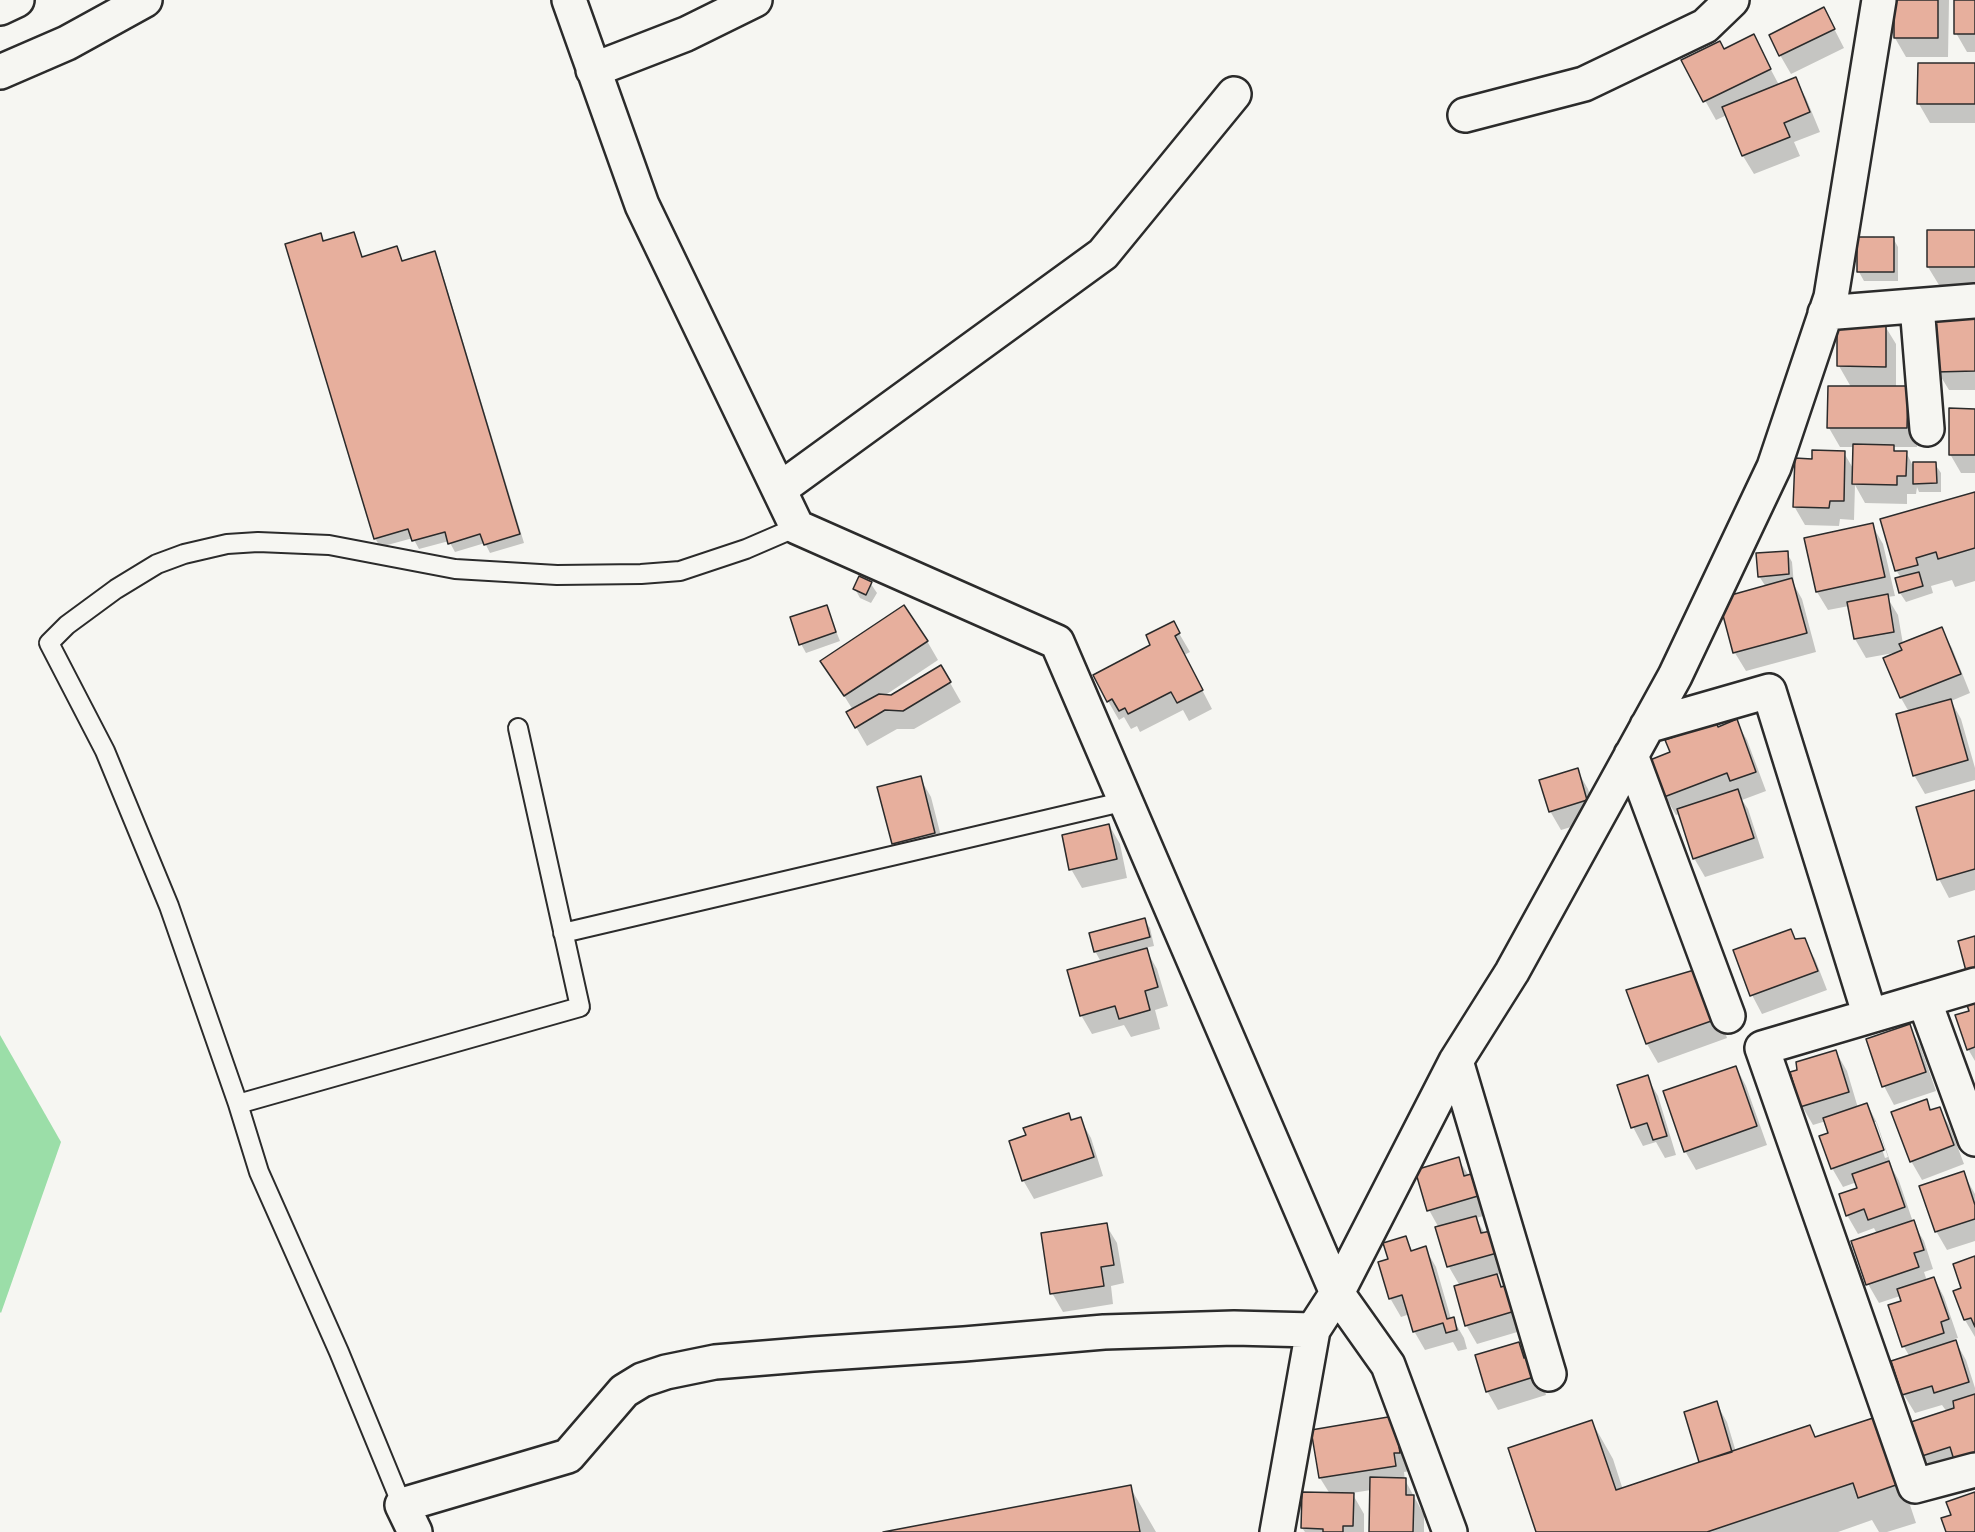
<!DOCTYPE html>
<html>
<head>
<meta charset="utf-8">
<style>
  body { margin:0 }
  canvas { display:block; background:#f6f6f2 }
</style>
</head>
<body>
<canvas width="1975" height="1532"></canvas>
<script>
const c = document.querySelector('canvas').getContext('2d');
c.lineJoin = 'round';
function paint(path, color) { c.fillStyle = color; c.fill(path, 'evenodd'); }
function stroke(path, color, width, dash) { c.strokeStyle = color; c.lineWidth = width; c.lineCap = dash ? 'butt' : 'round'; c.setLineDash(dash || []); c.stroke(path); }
paint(new Path2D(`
  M0,1035l61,107 -60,171 -1,-1z`), '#9bdea8');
paint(new Path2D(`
  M1895,0h54l-1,57h-42l-11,-19z
  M1956,0h19v52h-8l-11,-19z
  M1824,9l20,39 -53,26 -11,-19z
  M1753,36l26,49 16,-6 11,19 14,34 -26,10 6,14 -46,18 -11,-18 -16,-41 -11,5 -33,-59 41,-10z
  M1919,64h56v59h-45l-11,-19z
  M1975,232v53h-36l-11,-18z
  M353,234l10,24 34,-10 6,14 31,-9 5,9 85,281 -34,10 -5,-10 -30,9 -6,-11 -30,8 -6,-11 -33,9 -5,-9 -55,-303 5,7z
  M1893,238l5,9v34h-34l-5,-9z
  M1975,313v77h-26l-11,-18z
  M1885,326l11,18v43h11l11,19 -1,41h-24l3,5h10l6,12h23l6,9v19h-22l-2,-5 -1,7h-9v10l-42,-1 -10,-18 -1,35 -14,-1 -1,7 -34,-1 -11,-19 19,-46 31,-7 10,17 1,-23h-15l-11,-19 22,-41 -12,-21z
  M1975,410v63h-14l-11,-19z
  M1975,493v88l-20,6 -3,-7 -21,6 2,7 -27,9 -6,-9 -3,-14 4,-1 -5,-8z
  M1872,525l11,19 12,52 -8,1 11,18 5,29 38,-15 11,19 18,45 -19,8 10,18 14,49v12l-50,14 -11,-19 -5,-63 -8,-14 -2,-46 -33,6 -11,-19 -6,-33 -21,4 -11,-18z
  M1787,553l5,9 2,23 8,14 14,53 -70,19 -11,-18 -14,-49 45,-17 -7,-11z
  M860,578l11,6 6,9 -6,10 -11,-5 -5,-9z
  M826,606l14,35 -34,12 -5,-9z
  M1173,623l17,29 -6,3 28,54 -23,12 -6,-11 -43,22 -3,-6 -6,3 -7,-12 -5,3 -11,-19z
  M927,641l11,19 -54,36 7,1 50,-30 20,35 -47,27h-17l-30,17 -19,-33 5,-3 -31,-49z
  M1736,721l11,19 19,51 -24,9 6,9 16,49 -59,19 -11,-19 -14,-44 -4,1 -11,-19 7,-43 46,-25z
  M1577,770l11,19 9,30 -36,11 -11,-19z
  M920,778l11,19 14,55 -41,10 -11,-19z
  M1975,792v98l-26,8 -10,-19z
  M1109,825l11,19 7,34 -45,10 -11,-19z
  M1144,920l6,8 4,18 -9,2 12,21 11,37 -13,4 5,19 -29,8 -7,-12 -32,9 -11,-19 20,-53 -6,-11z
  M1804,940l11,19 12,31 -65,24 -10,-19 44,-54z
  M1711,989l16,49 -69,25 -11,-19 -19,-53z
  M1975,1004v57l-7,-12 3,-37z
  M1909,1026l11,19 16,46 -42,14 -10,-19z
  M1836,1052l11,19 11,37 9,-4 10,19 16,47 6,11 15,44 10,16 9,28 -9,3 3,9 7,-3 10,19 14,41 -4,1 12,21 9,28v88l-41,-2 -11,-19 24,-43 -5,-7 -27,8 -11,-18 -11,-33 17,-5 -6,-10 -14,-41 12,-4 -2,-6 -21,7 -11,-19 -15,-42 24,-8 -3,-6 -16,6 -11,-19 12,-26 -2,-7 -14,5 -11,-19 -2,-34 -4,-13 -13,4 -11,-19zM1873,1122h3l12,35 -3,1z
  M1736,1067l10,19 21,59 -71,25 -11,-19z
  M1647,1077l11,19 18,59 -11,3 -9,-16 -13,4 -10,-19z
  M1926,1101l6,10 7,-3 11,19 14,37 -42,16 -11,-19z
  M1080,1119l11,19 12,38 -69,23 -11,-19 49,-58z
  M1458,1159l23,35 6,21 -11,3 30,54 -10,3 28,55 -47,14 -11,-19 -6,-39 -11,-19 -12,-38 2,-1 -10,-18z
  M1963,1173l12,21v47l-28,9 -11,-19z
  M1106,1225l11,18 7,40 -13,3 2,18 -50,8 -11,-19z
  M1406,1238l7,14 12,-4 11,19 15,52h2l11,19 3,11 -9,2 -5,-9 -28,8 -11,-19 -4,-17 -9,3 -11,-19v-38z
  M1975,1257v80l-10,-17 -11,-28 9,-3z
  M1518,1343l23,33 5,19 -48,15 -11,-19z
  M1716,1403l11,19 9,30 74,-25 6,11 56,-18 22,37 22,66 -29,9h-8l-7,-12 -34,12h-300l54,-110 21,37 10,31 78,-27 -15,-50z
  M1393,1418l17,53 -6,1 1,8 19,35v17h-54l1,-42 -19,3 12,21v18h-59l-3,-4 28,-34 -10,-16 -7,-47z
  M1130,1487l26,45h-264z`), '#0003');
const building = new Path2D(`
  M1894,0h44v38h-44z
  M1954,0h21v34h-21z
  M1824,7l11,22 -56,27 -10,-21z
  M1754,34l17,35 -68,33 -22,-42 39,-19 4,8z
  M1918,63h57v41h-58z
  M1796,77l14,35 -26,11 6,14 -48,19 -20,-49z
  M1927,230h48v37h-48z
  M354,232l8,25 35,-11 5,15 33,-10 85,283 -36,11 -4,-11 -32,10 -3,-12 -33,9 -4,-12 -34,10 -89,-295 36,-11 2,8z
  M1857,237h37v35h-37z
  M1975,312v59l-39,1 -1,-59z
  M1837,324h49v43l-49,-1z
  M1828,386h80l-1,42h-80z
  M1949,408l26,1v46h-26z
  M1853,444l41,1v6h13l-1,25h-9v9l-45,-1z
  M1812,450l33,1 -1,50h-14l-1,7 -36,-1 2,-49 17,1z
  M1913,462h23l1,21 -24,1z
  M1975,492v56l-37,11 -2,-7 -20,6 2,7 -23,6 -15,-52z
  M1873,523l12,54 -69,15 -12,-54z
  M1788,551l1,23 -31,3 -2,-24z
  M1919,572l4,14 -24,7 -4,-15z
  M859,576l13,6 -6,13 -13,-6z
  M1792,578l15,55 -74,20 -13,-49 4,-7z
  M1888,594l6,38 -40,7 -7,-37z
  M827,605l9,27 -37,13 -9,-28z
  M904,605l24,36 -84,55 -24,-35z
  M1174,621l6,12 -5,3 28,54 -26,13 -6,-11 -43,22 -3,-6 -6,3 -7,-12 -5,3 -14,-27 57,-30 -4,-10z
  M1942,627l19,47 -61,24 -17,-40 19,-8 -3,-6z
  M941,665l10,17 -48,29 -18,-1 -30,18 -9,-16 33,-18 12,1z
  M1951,699l17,61 -55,16 -17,-62z
  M1737,719l19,53 -26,9 -3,-8 -63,24 -14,-37 20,-8 -5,-12 51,-18 2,5z
  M1578,768l9,32 -38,12 -10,-32z
  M921,776l14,57 -43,11 -15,-57z
  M1738,789l16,49 -61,21 -16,-50z
  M1975,790v79l-38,11 -21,-73z
  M1109,824l8,35 -48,11 -7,-35z
  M1145,918l5,19 -56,15 -5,-19z
  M1791,929l4,10 10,-1 13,33 -68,25 -17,-46z
  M1975,936v32l-9,3 -8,-30z
  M1147,948l11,39 -13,4 5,19 -31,9 -4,-13 -35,10 -13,-46z
  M1701,968l16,51 -71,25 -20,-54z
  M1975,1002v45l-8,3 -12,-35 14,-4 -2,-6z
  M1910,1024l16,48 -44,15 -16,-48z
  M1836,1050l13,42 -49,15 -10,-35 7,-2 -1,-8z
  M1736,1066l21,60 -73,26 -21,-61z
  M1648,1075l19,61 -14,4 -6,-17 -16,5 -14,-43z
  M1927,1099l3,11 10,-3 14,38 -44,17 -19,-50z
  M1867,1103l17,47 -53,19 -12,-33 9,-3 -5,-15z
  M1069,1113l2,7 10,-3 13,40 -72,24 -13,-40 17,-6 -3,-7z
  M1459,1157l5,19 7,-2 7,22 -51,15 -12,-41z
  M1889,1161l16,46 -37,13 -4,-11 -18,7 -7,-22 18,-6 -5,-14z
  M1964,1171l11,34v14l-40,13 -16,-46z
  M1476,1216l5,17 10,-2 6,22 -50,14 -12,-40z
  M1914,1220l10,30 -10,3 5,14 -53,18 -15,-44z
  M1107,1223l7,42 -13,2 3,19 -54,8 -9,-61z
  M1406,1236l5,15 15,-5 21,73 7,-2 3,13 -11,3 -3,-10 -30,9 -11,-37 -13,4 -11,-37 10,-3 -5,-16z
  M1975,1256v71l-4,-9 -7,2 -11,-29 8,-3 -8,-24z
  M1497,1274l4,13 6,-2 8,26 -50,15 -11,-40z
  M1934,1277l15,42 -8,3 3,11 -42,14 -14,-42 13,-4 -4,-12z
  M1956,1340l13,42 -35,11 -2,-7 -30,9 -11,-34z
  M1519,1342l5,16 7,-2 6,20 -51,16 -11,-37z
  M1975,1394v60l-21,6 -4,-13 -28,9 -11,-34 43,-14 -1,-7z
  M1717,1401l15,51 -33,10 -15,-50z
  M1394,1416l6,37h-6l2,13 -77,12 -8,-48z
  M1873,1418l23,67 -38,13 -5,-15 -146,49h-171l-28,-84 84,-28 24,70 194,-65 5,12z
  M1370,1477l36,1v17h8l-1,37h-44z
  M1131,1485l9,47h-257z
  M1302,1492l52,1 -1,33h-10v6h-20v-3l-22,-1z
  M1975,1492v40h-29l-5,-14 10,-3 -5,-13z`);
paint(building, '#e7af9d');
stroke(building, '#2b2b2b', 1.5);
const lane = new Path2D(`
  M563,933l563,-132
  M238,1104l342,-97 -62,-279
  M402,1505l-63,-153 -80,-180 -21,-68 -69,-198 -64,-155 -56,-108 18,-18 49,-36 41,-25 27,-10 43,-10 31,-2 71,3 126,24 102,6 84,-1 39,-3 66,-22 51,-22`);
const street = new Path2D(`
  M569,0l73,205 155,322 260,115 280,651 51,72 62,167
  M593,70l93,-36 69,-34
  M0,72l67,-29 78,-43
  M1465,115l119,-31 121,-58 27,-26
  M1917,306l10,123
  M1825,313l150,-12
  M780,489l323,-235 131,-160
  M1647,726l122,-35 101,325
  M1631,755l97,261
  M1975,985l-213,63 153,438 60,-16
  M1924,1000l51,139
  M1456,1061l93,313
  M415,1532l-13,-27 166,-49 56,-65 18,-11 24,-8 49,-10 98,-8 151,-10 140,-12 130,-4 79,2
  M1277,1532l36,-202 24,-37 119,-232 56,-89 163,-296 99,-209 57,-170 48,-297`);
const secondary = new Path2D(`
  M0,8l17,-8`);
stroke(lane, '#2b2b2b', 22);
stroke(street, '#2b2b2b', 38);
stroke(secondary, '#2b2b2b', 38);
stroke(lane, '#f6f6f2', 18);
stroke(street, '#f6f6f2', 33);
stroke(secondary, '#f6f6f2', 33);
</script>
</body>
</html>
